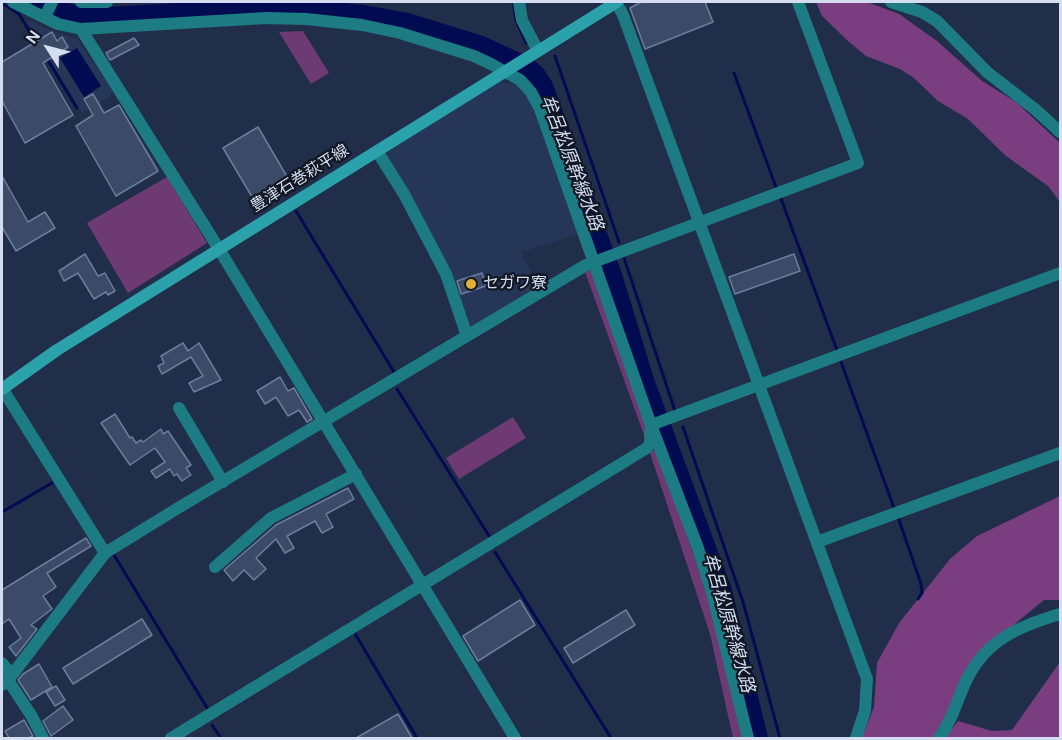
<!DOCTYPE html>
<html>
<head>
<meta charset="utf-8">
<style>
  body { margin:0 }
  #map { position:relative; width:1062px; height:740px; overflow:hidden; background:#212e4a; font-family:"DM Sans",sans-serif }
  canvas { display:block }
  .frame { position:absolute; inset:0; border:3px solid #d5def0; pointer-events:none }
  .north { position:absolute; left:18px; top:18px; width:60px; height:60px; -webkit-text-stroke:4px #111723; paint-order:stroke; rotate:306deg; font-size:16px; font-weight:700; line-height:24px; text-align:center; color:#d5def0 }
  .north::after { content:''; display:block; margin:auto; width:21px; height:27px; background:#d5def0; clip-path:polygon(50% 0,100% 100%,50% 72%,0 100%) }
</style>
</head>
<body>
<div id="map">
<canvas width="1062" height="740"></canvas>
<div class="frame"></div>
<div class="north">N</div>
</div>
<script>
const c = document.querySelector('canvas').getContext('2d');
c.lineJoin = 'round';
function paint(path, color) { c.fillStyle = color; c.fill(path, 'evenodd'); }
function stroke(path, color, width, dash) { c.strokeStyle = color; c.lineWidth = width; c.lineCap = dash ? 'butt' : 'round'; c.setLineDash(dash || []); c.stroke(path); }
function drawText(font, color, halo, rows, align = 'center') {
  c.font = font + ' "DM Sans","Noto Sans JP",sans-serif'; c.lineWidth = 4.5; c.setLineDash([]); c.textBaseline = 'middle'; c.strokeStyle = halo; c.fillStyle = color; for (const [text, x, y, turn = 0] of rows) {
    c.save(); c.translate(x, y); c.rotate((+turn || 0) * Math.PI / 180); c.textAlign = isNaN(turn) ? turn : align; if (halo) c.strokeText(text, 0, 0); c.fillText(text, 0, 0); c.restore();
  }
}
paint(new Path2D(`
  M31,21l16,8 30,10 35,51 -1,6 -29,17 -55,-91z
  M499,81l22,6 9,13 50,134 -59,18 17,36 -68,42 -87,-175z`), '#263658');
paint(new Path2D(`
  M303,31l26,42 -18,11 -32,-52z
  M167,177l40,66 -79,50 -41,-70z
  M590,270l3,1 55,153 -4,21v-10l-59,-163z
  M513,417l13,21 -67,41 -13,-21z
  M655,449l3,2 49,142 36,145h-10l-23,-104 -60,-181z`), '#6e3a73');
paint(new Path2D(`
  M816,2h51l32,12 38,27 45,40 34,21 44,41v59l-12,-16 -42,-30 -38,-37 -30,-18 -24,-23 -14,-9 -34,-13 -17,-14 -27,-26z
  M1060,496v104h-16l-61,50 -40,73 -10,15h-71l12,-31 3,-44 22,-40 51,-64 27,-23z
  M1060,662v76h-115l13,-17 34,10 20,-1z`), '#7a3d80');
paint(new Path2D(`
  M77,48l24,38 -17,11 -24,-39z`), '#000b51');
stroke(new Path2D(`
  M513,2l3,18 10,23
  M2,3l17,11 18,30
  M555,56l64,186
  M46,57l31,51
  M734,73l43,117
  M780,196l58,157
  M296,211l98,161
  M624,258l51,153
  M840,359l55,152
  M397,389l94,150
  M683,427l60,175 37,136
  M2,512l50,-29
  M898,517l23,67 1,9 -4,6
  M495,552l116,186
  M114,555l95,156
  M354,632l63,106
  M212,725l9,13`), '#000b51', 3);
stroke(new Path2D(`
  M41,2l25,10 23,5 196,-11 79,8 44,8 71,22 48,22 10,9 7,11 70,192 31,102 78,211 36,147`), '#000b51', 18);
const building = new Path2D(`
  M641,2h64l8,20 -68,27 -15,-41z
  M52,32l5,9 5,-4 6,10 -25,16 30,52 -48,28 -23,-42v-39z
  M134,38l5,7 -29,15 -4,-7z
  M93,94l11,19 15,-8 39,66 -42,25 -40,-70 17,-11 -9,-16z
  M258,127l35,60 -35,20 -35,-59z
  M2,176l26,46 17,-10 10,16 -39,23 -14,-24z
  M85,254l13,22 7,-3 10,18 -7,4 -2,-3 -12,7 -16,-26 -14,8 -5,-10z
  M794,254l6,17 -65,23 -6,-17z
  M482,273l4,13 -25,8 -4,-13z
  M183,343l5,8 11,-8 22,37 -27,12 -5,-9 14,-7 -12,-19 -29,17 -4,-8 6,-3 -3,-7z
  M280,377l8,14 6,-3 18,31 -5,3 -8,-12 -11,6 -12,-19 -11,7 -8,-13z
  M115,414l15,24 2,-1 4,6 5,-3 2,2 18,-13 2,5 5,-3 23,34 -5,3 5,7 -9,6 -5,-7 -3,2 -4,-7 -14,9 -5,-7 14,-9 -10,-14 -25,17 -29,-42z
  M348,488l6,11 -28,15 7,13 -11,6 -7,-12 -28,15 7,12 -9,5 -9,-14 -20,19 10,11 -12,11 -10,-10 -11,11 -9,-11 52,-45z
  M86,538l5,8 -44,27 9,14 -13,9 9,13 -21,16 6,4 -21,27 -7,-9 12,-9 -12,-19 -7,5v-34z
  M520,600l15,25 -57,36 -15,-25z
  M626,610l9,15 -62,38 -9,-15z
  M142,619l10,16 -79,49 -10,-16z
  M39,664l13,23 -21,13 -13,-20 5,-6z
  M56,686l9,14 -10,6 -9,-14z
  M63,706l10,14 -22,16 -8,-15z
  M398,714l14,24h-56z
  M24,720l9,16 -5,2h-19l-4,-7z`);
paint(building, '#3b4a67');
stroke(building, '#6c7c9c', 1.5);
stroke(new Path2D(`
  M13,2l45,22 23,5 185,-11 40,1 56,6 38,8 74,23 17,8 29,16 11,12 9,17 111,316 47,123 15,48 35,142
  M81,2h26
  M519,2l3,18 16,31
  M616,2l7,13 244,664 -2,32 -9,27
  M891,2l31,10 15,9 50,51 49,38 24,22
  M45,17l7,-15
  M81,29l138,220 296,489
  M377,151l27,43 42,80 21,62
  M2,388l103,165
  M179,408l44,74
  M817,542l243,-89
  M215,567l56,-49 85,-44
  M2,663l10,12
  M8,680l23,35 12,23
  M2,685l10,-10 93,-122 73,-45 408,-243 272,-102 -60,-161
  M171,738l476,-290 3,-5 1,-18 409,-152
  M939,738c14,-18 18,-39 28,-59 20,-40 53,-53 93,-65`), '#1d7b83', 12);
stroke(new Path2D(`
  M2,389l55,-39 560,-348`), '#2ba1ab', 12);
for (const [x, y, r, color] of [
  [471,284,6,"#e3ae35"]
]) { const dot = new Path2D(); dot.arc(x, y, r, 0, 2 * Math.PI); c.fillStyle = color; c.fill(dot); stroke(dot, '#111723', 2); }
drawText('16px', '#d5def0', '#111723', [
  ["豊津石巻萩平線",300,179,-32]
]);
drawText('16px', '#d5def0', '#111723', [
  ["セガワ寮",483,284]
], 'left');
drawText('italic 18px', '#d2ddf2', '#111723', [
  ["牟呂松原幹線水路",571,163,69],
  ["牟呂松原幹線水路",728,623,74]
]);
</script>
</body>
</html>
